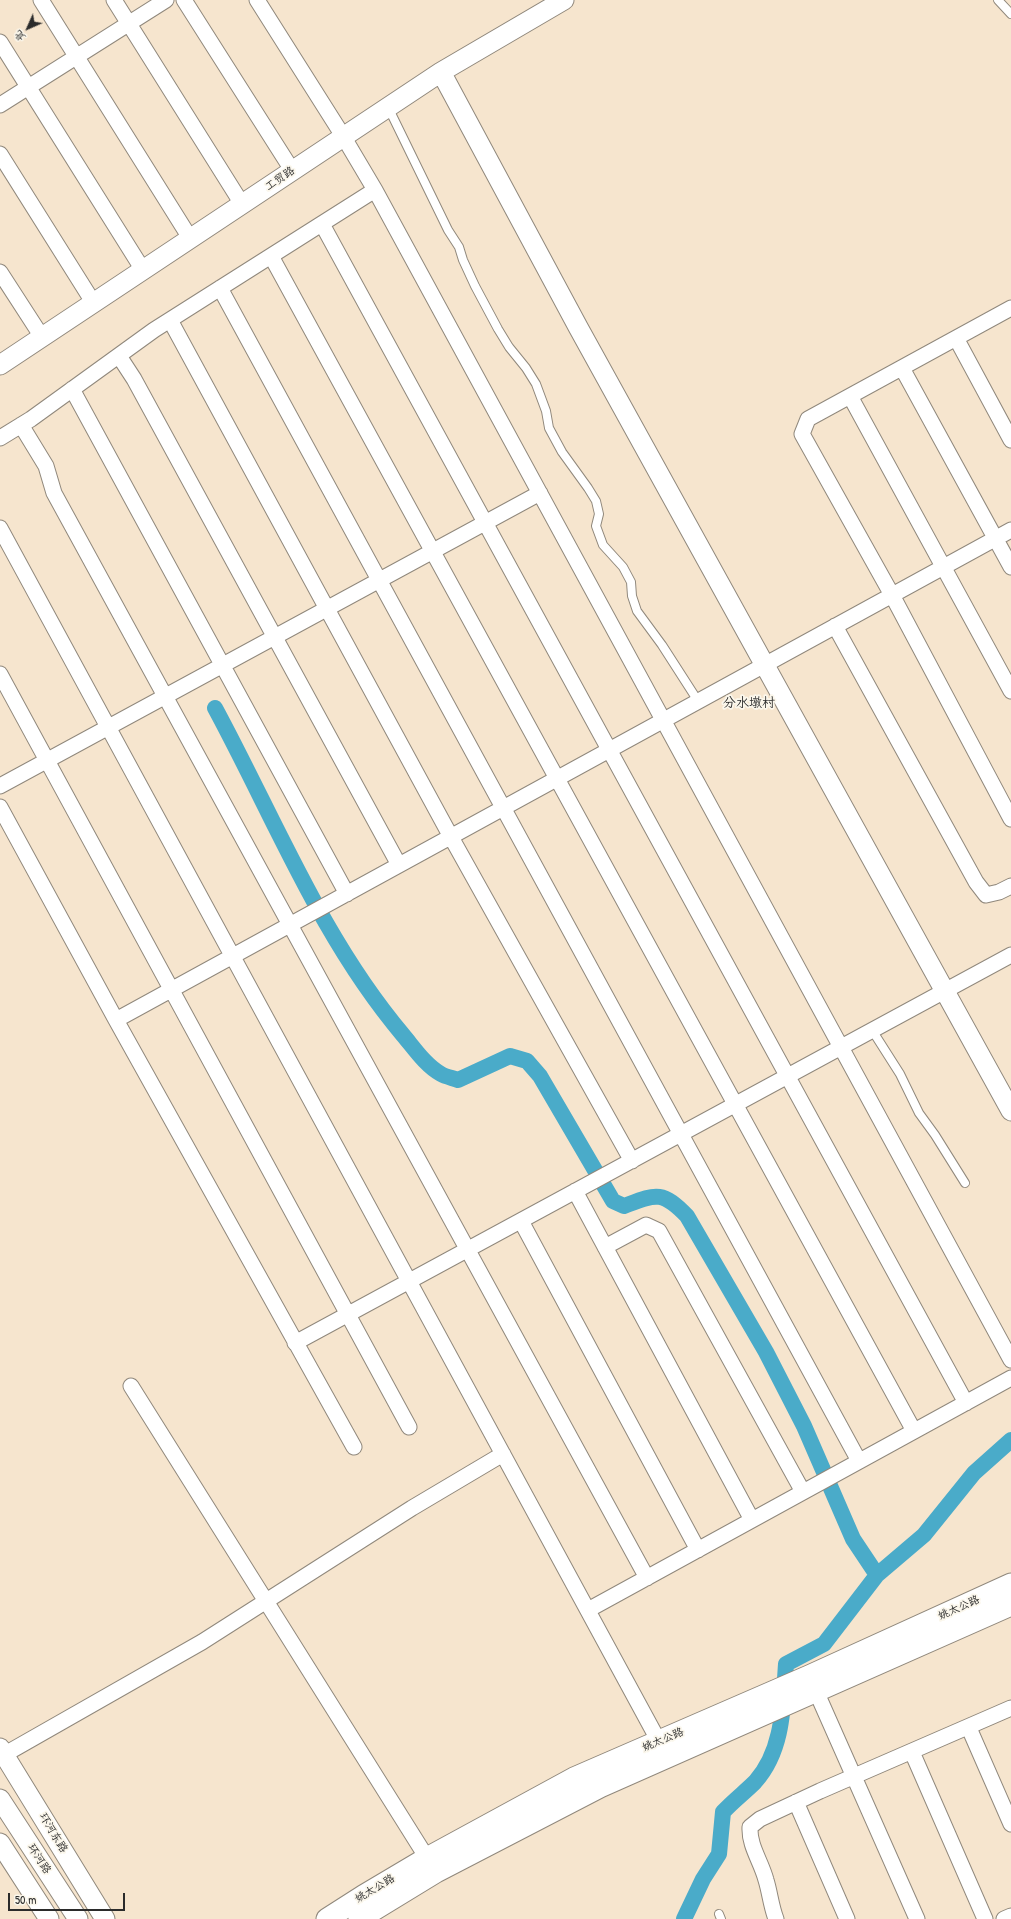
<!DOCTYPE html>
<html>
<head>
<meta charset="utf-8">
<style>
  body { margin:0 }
  #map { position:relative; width:1011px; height:1919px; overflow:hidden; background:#f6e5ce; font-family:"Patrick Hand","LXGW WenKai TC",sans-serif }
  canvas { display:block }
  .north { position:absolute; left:8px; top:8px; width:40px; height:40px; -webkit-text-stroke:3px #fbf7ec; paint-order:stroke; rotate:225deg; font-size:11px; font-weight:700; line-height:16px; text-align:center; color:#2b2b2b }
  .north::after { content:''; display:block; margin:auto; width:14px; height:18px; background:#2b2b2b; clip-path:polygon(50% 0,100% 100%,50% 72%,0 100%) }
  .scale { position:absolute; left:8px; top:1893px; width:117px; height:18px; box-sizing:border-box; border:2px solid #2b2b2b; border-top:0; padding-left:5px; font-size:12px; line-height:14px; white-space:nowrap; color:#2b2b2b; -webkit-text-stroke:3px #fbf7ec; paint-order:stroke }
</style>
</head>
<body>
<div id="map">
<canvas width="1011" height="1919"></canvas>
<div class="north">北</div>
<div class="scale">50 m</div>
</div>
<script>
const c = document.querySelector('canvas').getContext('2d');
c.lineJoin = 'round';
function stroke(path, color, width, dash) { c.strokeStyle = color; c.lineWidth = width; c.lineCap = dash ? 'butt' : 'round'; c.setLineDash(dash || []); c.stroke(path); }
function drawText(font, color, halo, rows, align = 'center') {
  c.font = font + ' "Patrick Hand","LXGW WenKai TC",sans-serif'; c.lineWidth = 3.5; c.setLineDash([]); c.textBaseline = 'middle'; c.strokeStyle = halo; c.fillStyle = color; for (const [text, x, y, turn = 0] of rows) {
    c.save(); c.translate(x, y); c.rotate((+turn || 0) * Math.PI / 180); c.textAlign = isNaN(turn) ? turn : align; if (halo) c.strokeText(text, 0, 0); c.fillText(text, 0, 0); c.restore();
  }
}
stroke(new Path2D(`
  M215,708c60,111 106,230 188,327 11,13 23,31 38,39 5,3 12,4 17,6l52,-24 17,5 13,15 73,125 11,5c32,-12 38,-16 63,10l79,136 38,74 49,113 24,36
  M684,1919l19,-40 16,-25 4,-42c10,-11 22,-20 32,-30 29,-32 28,-78 31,-118l38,-20 53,-69 47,-40 50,-62 37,-33`), '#4aabc9', 16);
const service = new Path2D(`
  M998,0l13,14
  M388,107l60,123 11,17 4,13 12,26 23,43 11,18 17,21 10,16 10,27 3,17 13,24 26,36 8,13 3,13 -3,12 7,19 20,22 8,15 1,14 5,15 25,34 36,56
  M872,1030l28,44 19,39 16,22 30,48
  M719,1914l2,5`);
const minor = new Path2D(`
  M41,0l149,238
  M114,0l128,204
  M184,0l108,170
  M257,0l86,136 32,54 636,1170
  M0,42l143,228
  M0,105l166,-105
  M0,154l93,148
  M322,224l644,1179
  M271,256l643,1175
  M0,272l42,65
  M220,288l639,1173
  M1011,308l-203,111 -6,15 90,161 119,224
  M170,320l281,517 181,324
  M956,338l55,102
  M119,356l15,23 265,486
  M902,368l109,199
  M72,389l275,505
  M850,396l161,295
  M21,425l25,41 8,27 593,1085
  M0,438l31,-19 123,-89 221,-140
  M0,528l663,1221
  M835,626l141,256 10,13 13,-3 12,-6
  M0,674l409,753
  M0,786l540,-293
  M0,807l116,213 238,427
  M116,1020l895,-490
  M575,1191l177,329
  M521,1221l177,329
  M605,1247l41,-22 13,6 144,261
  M295,1343l716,-388
  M131,1386l301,480
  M588,1610l423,-232
  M812,1682l105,237
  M969,1728l42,96
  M912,1752l73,167
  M0,1757l202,-115 210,-134 91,-54
  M796,1802l51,117
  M776,1919c-5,-13 -6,-26 -10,-39 -5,-19 -17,-34 -16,-53l10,-8 60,-28 191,-83
  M1004,1919l7,-3`);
const tertiary = new Path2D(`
  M441,72l137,255 433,784
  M0,365l441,-293 123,-72
  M0,1748l105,171
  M0,1799l78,120
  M0,1843l49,76`);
const secondary = new Path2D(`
  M327,1919l36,-23 64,-38 147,-80 235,-102 202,-92
  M359,1919l77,-47 164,-85 411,-182`);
stroke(service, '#90887c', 10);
stroke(minor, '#90887c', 17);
stroke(tertiary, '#90887c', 21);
stroke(secondary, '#90887c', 23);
stroke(service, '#fff', 8);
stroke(minor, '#fff', 15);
stroke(tertiary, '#fff', 19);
stroke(secondary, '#fff', 21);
drawText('11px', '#2b2b2b', '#fbf7ec', [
  ["工贸路",280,179,-34],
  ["姚太公路",959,1608,-24],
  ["姚太公路",663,1740,-23],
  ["环河东路",53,1833,59],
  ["环河路",39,1859,57],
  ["姚太公路",375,1889,-31]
]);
drawText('13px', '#2b2b2b', '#fbf7ec', [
  ["分水墩村",749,704]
]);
</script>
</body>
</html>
